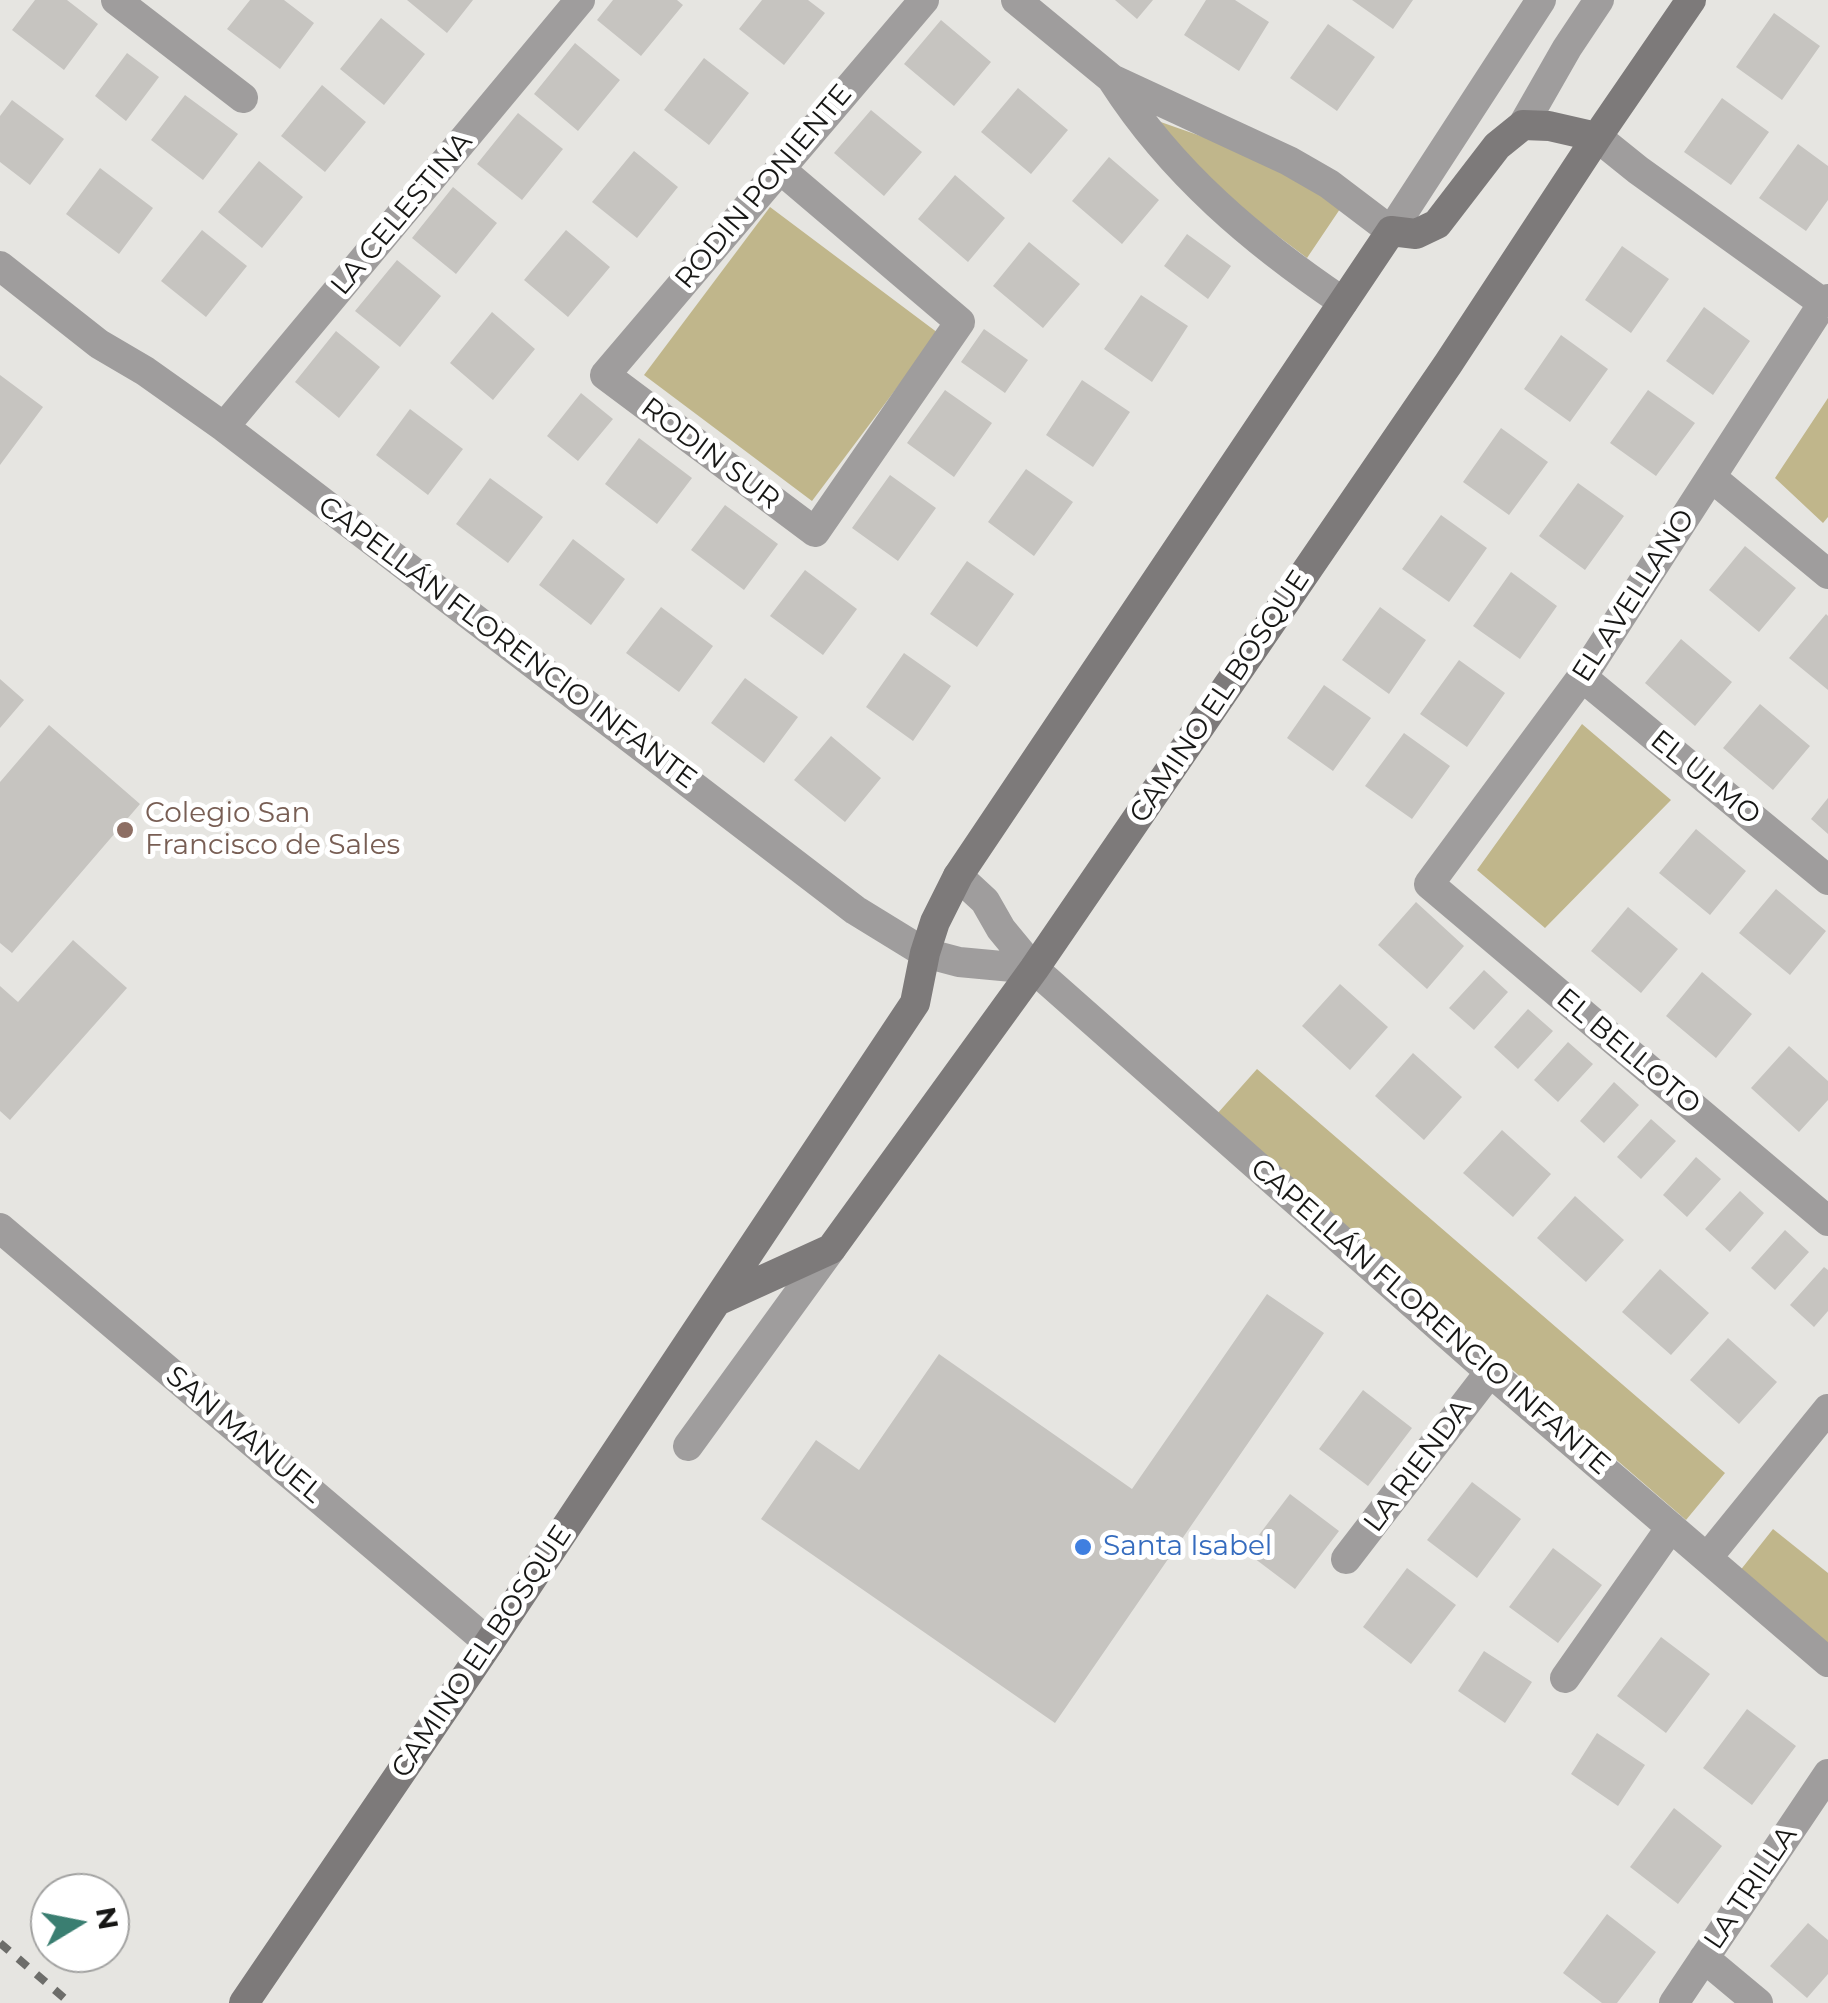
<!DOCTYPE html>
<html>
<head>
<meta charset="utf-8">
<style>
  body { margin:0 }
  #map { position:relative; width:1828px; height:2003px; overflow:hidden; background:#e6e5e1; font-family:Montserrat,sans-serif }
  canvas { display:block }
  .north { position:absolute; left:30px; top:1873px; width:100px; height:100px; box-sizing:border-box; background:#fff; border:2px solid #a2a2a1; border-radius:50%; rotate:80deg; font-size:28px; font-weight:700; line-height:40px; text-align:center; color:#171715 }
  .north::after { content:''; display:block; margin:auto; width:35px; height:45px; background:#3a7e71; clip-path:polygon(50% 0,100% 100%,50% 72%,0 100%) }
</style>
</head>
<body>
<div id="map">
<canvas width="1828" height="2003"></canvas>
<div class="north">N</div>
</div>
<script>
const c = document.querySelector('canvas').getContext('2d');
c.lineJoin = 'round';
function paint(path, color) { c.fillStyle = color; c.fill(path, 'evenodd'); }
function stroke(path, color, width, dash) { c.strokeStyle = color; c.lineWidth = width; c.lineCap = dash ? 'butt' : 'round'; c.setLineDash(dash || []); c.stroke(path); }
function drawText(font, color, halo, rows, align = 'center') {
  c.font = font + ' Montserrat,sans-serif'; c.lineWidth = 10; c.setLineDash([]); c.textBaseline = 'middle'; c.strokeStyle = halo; c.fillStyle = color; for (const [text, x, y, turn = 0] of rows) {
    c.save(); c.translate(x, y); c.rotate((+turn || 0) * Math.PI / 180); c.textAlign = isNaN(turn) ? turn : align; if (halo) c.strokeText(text, 0, 0); c.fillText(text, 0, 0); c.restore();
  }
}
paint(new Path2D(`
  M1155,120l94,33 50,27 41,29 -33,49 -81,-61z
  M770,207l168,126 -126,168 -168,-126z
  M1828,398v119l-5,6 -48,-45z
  M1582,724l89,76 -126,128 -68,-58z
  M1257,1069l468,404 -39,47 -469,-406z
  M1773,1529l55,44v71l-89,-72z`), '#c0b68b');
paint(new Path2D(`
  M35,0h32l31,24 -34,46 -52,-40z
  M250,0h34l30,23 -34,46 -53,-40z
  M407,0h66l-26,33z
  M613,0h64l6,5 -42,51 -44,-36z
  M762,0h46l17,13 -41,52 -45,-36z
  M1115,0h38l-16,19z
  M1206,0h29l34,22 -30,49 -55,-36z
  M1352,0h61l-20,29z
  M1774,13l46,33 -38,54 -46,-33z
  M381,18l44,36 -41,51 -44,-36z
  M941,20l50,42 -37,44 -50,-42z
  M1328,24l47,33 -38,54 -47,-33z
  M575,43l45,37 -42,51 -44,-37z
  M127,53l32,24 -33,44 -31,-25z
  M704,58l45,35 -40,52 -45,-35z
  M322,85l44,37 -41,50 -44,-36z
  M1018,88l50,42 -37,44 -50,-42z
  M185,95l53,39 -35,46 -52,-40z
  M1722,98l47,34 -38,53 -47,-33z
  M12,100l52,39 -34,46 -30,-23v-46z
  M871,110l51,42 -38,44 -50,-43z
  M518,113l45,36 -41,51 -45,-36z
  M1798,144l30,22v34l-22,31 -47,-33z
  M634,151l44,36 -41,51 -45,-36z
  M1109,157l50,43 -37,44 -50,-43z
  M259,161l44,36 -41,51 -44,-36z
  M100,168l53,40 -34,46 -53,-40z
  M955,175l50,43 -37,44 -50,-43z
  M453,187l44,36 -41,51 -44,-36z
  M202,230l45,36 -41,51 -45,-36z
  M566,230l44,37 -42,50 -44,-37z
  M1187,234l44,32 -23,33 -44,-33z
  M1029,242l51,42 -37,44 -50,-42z
  M1622,246l47,33 -38,54 -46,-33z
  M397,260l44,36 -41,51 -45,-36z
  M1141,295l47,31 -36,56 -48,-33z
  M1704,307l46,34 -37,54 -47,-34z
  M492,312l43,37 -42,51 -43,-37z
  M984,329l44,31 -23,33 -44,-31z
  M336,331l44,36 -41,51 -44,-36z
  M1561,335l47,34 -38,53 -46,-33z
  M0,375l43,32 -43,58z
  M1082,380l48,32 -37,55 -47,-32z
  M945,390l47,33 -38,54 -47,-34z
  M1648,390l47,33 -39,53 -46,-33z
  M581,393l32,26 -35,42 -31,-25z
  M410,409l53,40 -35,46 -52,-40z
  M1501,428l47,34 -39,53 -46,-33z
  M639,438l53,40 -35,46 -52,-40z
  M1026,469l47,33 -39,54 -46,-34z
  M890,475l46,33 -38,53 -46,-33z
  M490,478l53,39 -35,46 -52,-39z
  M1578,483l46,33 -39,54 -46,-34z
  M725,505l53,39 -34,46 -53,-40z
  M1441,515l46,33 -38,54 -47,-33z
  M573,539l52,40 -34,46 -52,-40z
  M1745,546l51,42 -37,44 -50,-42z
  M967,561l47,33 -37,53 -47,-33z
  M805,570l52,39 -34,46 -53,-39z
  M1511,572l46,34 -37,53 -47,-33z
  M661,607l52,39 -34,46 -53,-39z
  M1380,607l46,33 -37,54 -47,-34z
  M1826,614l2,2v74l-39,-32z
  M1681,639l51,43 -37,44 -50,-43z
  M904,653l47,33 -38,55 -47,-34z
  M1459,660l46,33 -38,54 -47,-33z
  M745,678l53,39 -34,46 -53,-40z
  M0,679l24,21 -24,28z
  M1324,685l47,33 -38,53 -46,-33z
  M1760,704l50,42 -37,44 -50,-42z
  M49,725l91,79 -128,149 -12,-10v-161z
  M1404,733l46,33 -38,53 -47,-33z
  M831,736l50,42 -36,44 -51,-42z
  M1828,798v36l-17,-15z
  M1696,829l50,42 -36,44 -51,-42z
  M1776,889l50,42 -36,44 -51,-42z
  M1416,902l48,44 -37,43 -49,-44z
  M1628,907l50,42 -37,44 -50,-42z
  M73,940l54,48 -117,132 -10,-9v-125l18,16z
  M1484,970l24,22 -34,38 -25,-22z
  M1702,972l50,42 -36,44 -50,-42z
  M1340,984l48,43 -38,43 -48,-44z
  M1528,1009l25,22 -35,38 -24,-22z
  M1568,1042l25,22 -35,38 -24,-22z
  M1789,1046l39,35v19l-29,32 -48,-44z
  M1413,1053l49,44 -38,43 -49,-44z
  M1614,1082l25,23 -35,38 -24,-22z
  M1651,1119l25,22 -35,38 -24,-22z
  M1502,1130l49,44 -38,43 -50,-44z
  M1696,1157l25,22 -34,38 -24,-22z
  M1740,1191l24,22 -34,39 -25,-23z
  M1575,1196l49,44 -38,42 -49,-44z
  M1785,1230l24,22 -34,38 -24,-22z
  M1824,1267l4,3v41l-14,16 -24,-22z
  M1660,1269l49,44 -38,42 -49,-43z
  M1267,1294l57,39 -269,390 -294,-204 55,-79 43,30 80,-116 193,135z
  M1728,1338l49,44 -38,42 -49,-44z
  M1363,1390l49,38 -44,58 -49,-37z
  M1472,1482l49,37 -44,59 -50,-38z
  M1290,1494l49,37 -44,58 -49,-37z
  M1553,1548l49,37 -44,58 -49,-36z
  M1407,1568l49,37 -45,59 -48,-37z
  M1661,1637l49,37 -44,59 -49,-37z
  M1484,1651l48,31 -27,41 -47,-32z
  M1747,1709l49,37 -44,59 -49,-37z
  M1597,1733l48,32 -27,41 -47,-32z
  M1674,1808l48,38 -44,58 -48,-37z
  M1607,1914l49,38 -39,51h-15l-39,-30z
  M1808,1923l20,17v34l-21,24 -37,-32z`), '#c6c4c0');
stroke(new Path2D(`
  M116,0l127,98
  M1016,0l96,79 177,82 40,23 62,47 150,-231
  M1113,81c59,92 141,161 230,221
  M1523,125l44,-77 32,-48
  M1597,137l41,33 185,133
  M780,169l180,153 -145,210 -210,-157 319,-375
  M0,266l99,78 46,27 79,56 631,483 70,43 34,9 75,7
  M1828,299l-5,4 -241,374 -153,207 399,337
  M224,427l356,-427
  M1711,477l117,97
  M1582,677l246,203
  M958,876l27,25 16,28 33,40 456,403 338,290
  M0,1228l489,415
  M688,1446l143,-197
  M1707,1558l121,-149
  M1346,1559l144,-187
  M1565,1678l106,-151
  M1704,1958l54,45
  M1674,2003l154,-229`), '#9f9d9d', 30);
stroke(new Path2D(`
  M719,1300l112,-51 203,-280 414,-605 149,-227 94,-137
  M244,2003l245,-360 426,-640 10,-50 10,-31 23,-46 433,-645 25,3 21,-10 60,-78 26,-21 26,1 48,11`), '#7d7a7a', 30);
stroke(new Path2D(`
  M0,1943l70,60`), '#6d6d6a', 8, [12, 12]);
for (const [x, y, r, color] of [
  [125,830,10,"#8d6e63"],
  [1083,1547,10,"#3f7fe0"]
]) { const dot = new Path2D(); dot.arc(x, y, r, 0, 2 * Math.PI); c.fillStyle = color; c.fill(dot); stroke(dot, '#fff', 4); }
drawText('28px', '#171715', '#fff', [
  ["RODIN PONIENTE",764,187,-50],
  ["LA CELESTINA",402,214,-50],
  ["RODIN SUR",710,454,37],
  ["EL AVELLANO",1634,596,-57],
  ["CAPELLÁN FLORENCIO INFANTE",507,643,37],
  ["CAMINO EL BOSQUE",1220,697,-56],
  ["EL ULMO",1705,778,39],
  ["EL BELLOTO",1628,1052,40],
  ["CAPELLÁN FLORENCIO INFANTE",1430,1317,41],
  ["SAN MANUEL",244,1435,40],
  ["LA RIENDA",1418,1466,-53],
  ["CAMINO EL BOSQUE",482,1652,-56],
  ["LA TRILLA",1751,1888,-56]
]);
drawText('28px', '#785e54', '#fff', [
  ["Colegio San",145,814],
  ["Francisco de Sales",145,846]
], 'left');
drawText('28px', '#366cbe', '#fff', [
  ["Santa Isabel",1103,1547]
], 'left');
</script>
</body>
</html>
